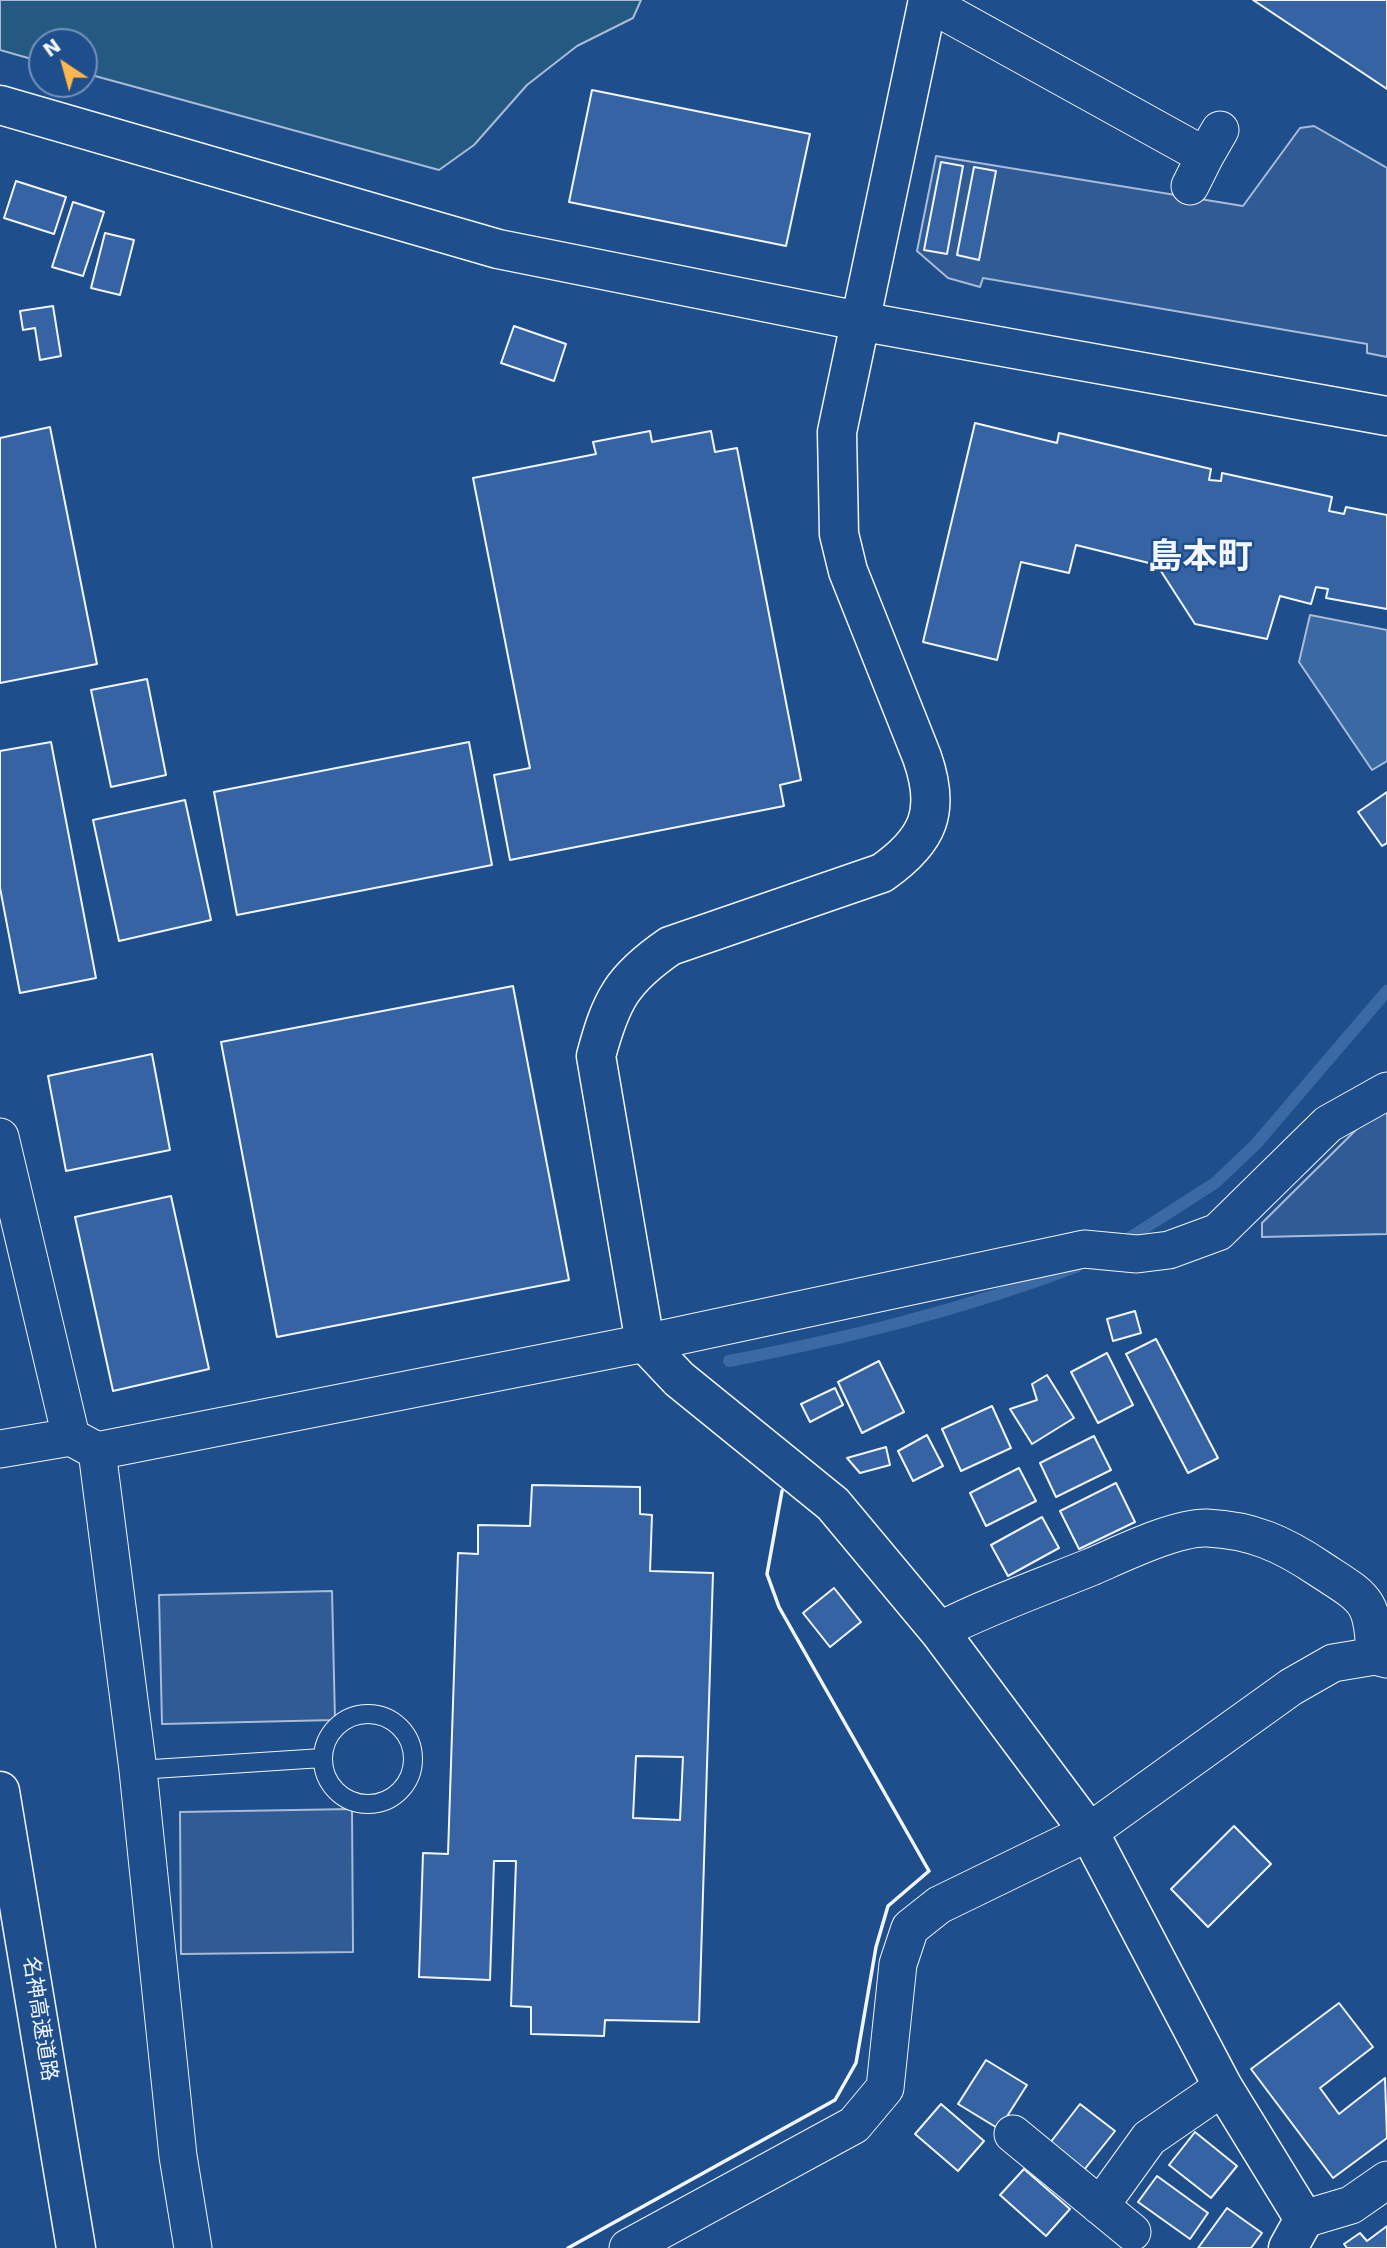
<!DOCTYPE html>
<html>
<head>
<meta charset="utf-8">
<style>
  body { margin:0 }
  #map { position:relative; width:1387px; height:2248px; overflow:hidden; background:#1f4e8c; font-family:"DejaVu Sans",sans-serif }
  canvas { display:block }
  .north { position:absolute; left:28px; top:28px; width:70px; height:70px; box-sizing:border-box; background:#1f4e8c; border:2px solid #7391ba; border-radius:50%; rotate:324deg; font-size:19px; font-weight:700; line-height:28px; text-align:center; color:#f2f6ff }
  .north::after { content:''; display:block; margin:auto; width:24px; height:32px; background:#ffb74d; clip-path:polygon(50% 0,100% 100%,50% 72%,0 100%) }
</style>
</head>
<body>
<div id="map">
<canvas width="1387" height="2248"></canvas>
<div class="north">N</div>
</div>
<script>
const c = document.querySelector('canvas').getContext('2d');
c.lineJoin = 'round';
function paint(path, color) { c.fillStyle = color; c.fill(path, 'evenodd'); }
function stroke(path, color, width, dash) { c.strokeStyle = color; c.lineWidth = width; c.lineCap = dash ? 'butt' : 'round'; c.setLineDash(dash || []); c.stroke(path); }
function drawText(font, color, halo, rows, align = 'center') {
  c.font = font + ' "DejaVu Sans","Noto Sans JP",sans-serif'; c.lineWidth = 5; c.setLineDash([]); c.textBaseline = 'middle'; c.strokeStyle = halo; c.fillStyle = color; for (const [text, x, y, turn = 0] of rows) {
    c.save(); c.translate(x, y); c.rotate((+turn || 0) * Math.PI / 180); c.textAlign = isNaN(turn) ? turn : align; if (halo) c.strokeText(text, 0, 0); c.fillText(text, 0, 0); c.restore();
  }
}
const green = new Path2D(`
  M0,0h641l-8,18 -56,28 -50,39 -53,60 -35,25 -355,-97v-31h-42v20l-42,-12z`);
paint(green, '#245a82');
stroke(green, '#a8bbd7', 2);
const parking = new Path2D(`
  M1314,126l73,42v189l-20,-4v-9l-384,-66 -3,9 -32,-9 -31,-27 19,-95 307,50 57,-78z
  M1387,1105v129l-125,3v-14l115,-114z
  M332,1591l3,129 -173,4 -3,-129z
  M352,1809l1,143 -172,2 -1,-142z`);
paint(parking, '#305b95');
stroke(parking, '#a8bbd7', 2);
const water = new Path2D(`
  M1310,615l77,15v131l-15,9 -73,-108z`);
paint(water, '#3b69a3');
stroke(water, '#a8bbd7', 2);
stroke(new Path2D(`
  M1123,1242l92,-59 41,-39 131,-153
  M729,1361c119,-23 233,-51 347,-94`), '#3b69a3', 12);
const building = new Path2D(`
  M1253,0h134v89z
  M592,90l218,44 -24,112 -217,-44z
  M941,162l22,4 -16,88 -23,-4z
  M974,167l22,4 -17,89 -22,-5z
  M16,181l50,16 -12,37 -50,-16z
  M73,202l31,10 -21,64 -31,-9z
  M105,233l29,7 -14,55 -29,-7z
  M53,306l8,50 -21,4 -5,-32 -12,2 -3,-19z
  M514,326l52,18 -12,37 -53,-18z
  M975,423l82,20 2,-10 152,36 -2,11 12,1 1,-8 110,24 -3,14 15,3 2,-7 41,8v94l-61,-11 2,-9 -12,-2 -5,17 -31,-8 -13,43 -72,-15 -38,-59 -81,-20 -7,28 -48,-11 -24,98 -74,-18z
  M50,427l47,237 -97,19v-245z
  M650,431l2,11 59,-11 4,21 22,-4 64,332 -21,5 4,21 -274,54 -16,-85 36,-7 -57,-290 123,-24 -3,-12z
  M147,679l19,96 -55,12 -20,-97z
  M51,742l45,236 -76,15 -20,-105v-137z
  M469,742l23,123 -255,50 -23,-123z
  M1387,792v51l-5,3 -24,-34z
  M185,800l26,120 -92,21 -26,-121z
  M513,986l56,294 -292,57 -56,-295z
  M152,1054l18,96 -104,21 -18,-95z
  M171,1196l38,173 -96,22 -38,-174z
  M1135,1311l6,22 -28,8 -6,-22z
  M1156,1339l62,119 -30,15 -62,-119z
  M1107,1353l26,52 -35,18 -27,-51z
  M879,1361l25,51 -42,21 -24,-51z
  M1047,1375l27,43 -42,26 -22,-35 27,-9 -5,-16z
  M835,1388l8,17 -33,17 -9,-18z
  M992,1406l19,42 -50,23 -19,-42z
  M927,1435l16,31 -30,15 -15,-30z
  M1094,1436l17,34 -55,27 -16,-34z
  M886,1447l4,18 -30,8 -13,-15z
  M1019,1468l17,33 -50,25 -16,-33z
  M1116,1483l19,39 -56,27 -19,-38z
  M532,1485l108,2v27l12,1 -2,56 63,2 -14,449 -94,-2 -1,16 -73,-2v-27l-20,-1 5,-145h-22l-4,119 -71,-3 4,-124 25,1 10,-301 20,1v-29l52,1zM636,1756l47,1 -3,63 -47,-2z
  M1042,1517l17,31 -51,28 -17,-31z
  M834,1588l27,34 -31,25 -27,-34z
  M1234,1826l37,38 -63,63 -37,-38z
  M1339,2003l34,44 -53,41 19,26 46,-36 2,60 -54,40 -82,-109z
  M986,2060l41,25 -28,44 -41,-25z
  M941,2104l43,37 -26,30 -43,-37z
  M1080,2104l35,27 -31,39 -34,-27z
  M1195,2132l42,34 -26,32 -42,-33z
  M1024,2169l46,40 -24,27 -46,-41z
  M1157,2176l51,37 -18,26 -52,-37z
  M1227,2208l35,25 -11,15h-53z
  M1387,2226v22h-40l-3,-4 16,-11 7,8z`);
paint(building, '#3563a3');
stroke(building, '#f2f6ff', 2);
const lane = new Path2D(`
  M323 1759a45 45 0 1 1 90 0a45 45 0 1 1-90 0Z
  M138,1770l184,-12`);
const street = new Path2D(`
  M927,2l278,154 15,-26
  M1190,186l15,-30
  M0,1137l71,300
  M0,1449l71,-12 26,14 548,-108 439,-94 53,5 32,-4 49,-18 110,-108 59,-33
  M97,1451l41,319 40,386 15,92
  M939,1631c49,-25 100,-43 152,-64 30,-13 85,-40 116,-39 45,2 76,16 113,41 46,30 53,30 55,87
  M1013,2134l119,98
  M1100,2206l49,-68 74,-51
  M1304,2219l47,-14 36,-25
  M628,2248l226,-123 31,-37 13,-124 12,-36 29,-23 150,-73 202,-145 42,-24 42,-7 12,3`);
const secondary = new Path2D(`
  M928,0l-91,432 2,102 9,37 74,186c19,54 7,83 -40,116l-212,73c-48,33 -59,54 -74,110l49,287 34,36 154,125 106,127 150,201 134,255 81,132 -16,29
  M0,105l498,144 361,72 528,95`);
const highway = new Path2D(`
  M0,1791l76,457`);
stroke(lane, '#f2f6ff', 20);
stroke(street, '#f2f6ff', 39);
stroke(secondary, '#f2f6ff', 41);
stroke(highway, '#f2f6ff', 41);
stroke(lane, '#1f4e8c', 18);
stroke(street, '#1f4e8c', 37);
stroke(secondary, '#1f4e8c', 38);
stroke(highway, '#1f4e8c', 38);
stroke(new Path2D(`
  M568,2248l267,-148 21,-37 20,-116 12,-41 41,-35 -150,-264 -12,-33 15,-83`), '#f2f6ff', 3.5);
drawText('21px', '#f2f6ff', '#1f4e8c', [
  ["名神高速道路",39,2019,81]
]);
drawText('bold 35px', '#f2f6ff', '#1f4e8c', [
  ["島本町",1200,559]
]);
</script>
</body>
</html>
